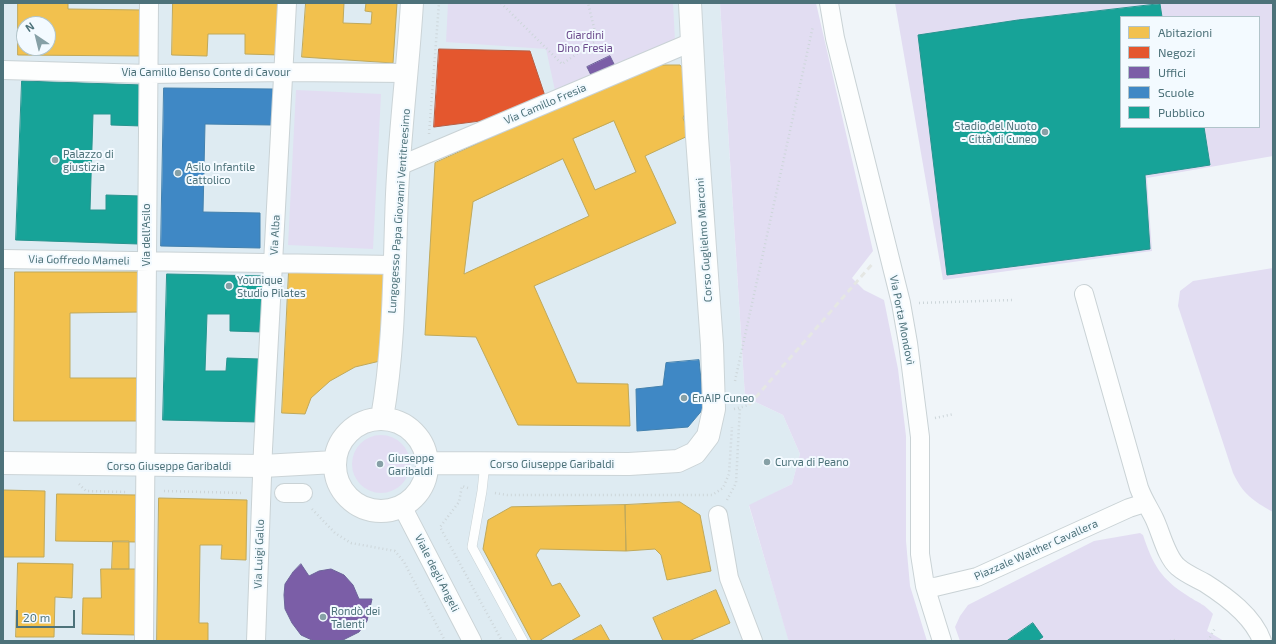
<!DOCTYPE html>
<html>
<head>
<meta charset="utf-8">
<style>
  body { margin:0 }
  #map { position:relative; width:1276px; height:644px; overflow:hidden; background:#f0f5f9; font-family:"Exo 2",sans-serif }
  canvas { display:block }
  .frame { position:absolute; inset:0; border:4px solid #4d727a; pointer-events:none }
  .legend { position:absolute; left:1120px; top:16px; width:140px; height:112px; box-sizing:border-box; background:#f3faff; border:1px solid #b1c4ca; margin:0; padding:5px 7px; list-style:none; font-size:12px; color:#4d727a }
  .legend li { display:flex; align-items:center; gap:8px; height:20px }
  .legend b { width:20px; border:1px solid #b1c4ca }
  .north { position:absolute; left:16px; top:16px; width:40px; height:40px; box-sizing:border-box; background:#f3faff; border:1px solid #b1c4ca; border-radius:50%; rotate:325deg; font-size:11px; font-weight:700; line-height:16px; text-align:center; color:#4d727a }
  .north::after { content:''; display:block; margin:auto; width:14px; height:18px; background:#86a0a6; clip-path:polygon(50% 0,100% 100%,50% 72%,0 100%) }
  .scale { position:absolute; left:16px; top:610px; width:59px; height:18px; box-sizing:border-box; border:2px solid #4d727a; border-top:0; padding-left:5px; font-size:12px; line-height:14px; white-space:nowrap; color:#4d727a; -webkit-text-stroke:3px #f3faff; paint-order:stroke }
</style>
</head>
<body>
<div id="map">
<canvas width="1276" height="644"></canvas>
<div class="frame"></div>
<ul class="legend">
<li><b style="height:11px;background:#f2c14e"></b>Abitazioni</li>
<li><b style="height:11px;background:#e4572e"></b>Negozi</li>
<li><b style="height:11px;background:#7b5ea7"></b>Uffici</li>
<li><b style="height:11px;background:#3f88c5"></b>Scuole</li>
<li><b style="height:11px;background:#17a398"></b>Pubblico</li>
</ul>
<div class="north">N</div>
<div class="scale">20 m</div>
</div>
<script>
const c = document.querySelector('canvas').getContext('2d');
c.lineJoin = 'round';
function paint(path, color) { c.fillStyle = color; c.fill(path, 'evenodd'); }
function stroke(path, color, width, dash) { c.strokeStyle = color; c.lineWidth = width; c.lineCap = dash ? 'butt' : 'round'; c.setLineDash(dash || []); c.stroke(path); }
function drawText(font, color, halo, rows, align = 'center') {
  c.font = font + ' "Exo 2",sans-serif'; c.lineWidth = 4; c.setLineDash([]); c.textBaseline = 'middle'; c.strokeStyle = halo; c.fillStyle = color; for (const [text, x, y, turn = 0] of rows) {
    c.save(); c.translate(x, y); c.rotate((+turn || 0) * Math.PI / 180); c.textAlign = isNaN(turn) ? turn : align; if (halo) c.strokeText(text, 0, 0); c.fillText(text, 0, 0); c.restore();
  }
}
paint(new Path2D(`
  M3,3h717l25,394 38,18 17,39 -8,30 -43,22 40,135h-786zM24,24h24v24h-24z`), '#deebf2');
paint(new Path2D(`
  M448,3h225l2,38 -119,54 -10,-46 -100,-7z
  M720,3h96l57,248 -21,27 12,12 20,10 14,69 8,67v105l4,45 17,55h-138l-1,-2 -39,-134 43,-21 8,-30 -17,-39 -38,-18z
  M895,3h378v153l-126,22 5,73 -209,29zM1121,17h138v110h-138z
  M296,90l85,4 -8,155 -85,-4z
  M1273,268v244c-20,-11 -30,-18 -40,-39l-55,-167 2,-15 13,-10z
  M352 464a29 29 0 1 1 58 0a29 29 0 1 1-58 0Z
  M1140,533l3,2c10,30 18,44 45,61 12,8 15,7 25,18l-6,17 17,10h-264l-5,-14 5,-11 8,-11 126,-64z`), '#e2ddf2');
const homes = new Path2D(`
  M18,3h50v6l74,1 -1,46 -123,-1zM24,24h24v24h-24z
  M173,3h109l-2,52 -35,-1v-20h-37l-1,22 -35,-1z
  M306,3h38l-1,20 28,1 1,-12 -7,-1 1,-8h31l-4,60 -91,-6z
  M653,65h27l10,13v24l-7,16 7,17 -45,21 31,67 -142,63 43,97 51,1 2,42 -112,-1 -42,-88 -51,-2 10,-172zM614,121l22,51 -41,18 -22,-51zM563,159l26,57 -125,58 9,-72z
  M289,271h96l-5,90 -25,6 -25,14 -19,17 -6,16 -23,-1z
  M15,272h125v40l-70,1v65h68l-1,43h-123z
  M3,490l42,1 -1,66h-41z
  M57,494l80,1v47l-81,-1z
  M159,498l88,2 -1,60 -25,-1 1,-14h-22l-1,78h9v18h-51z
  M680,502l20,13 11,56 -44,9 -6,-25 -6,-6 -29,2 -1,-46z
  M625,505l1,46 -86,-2 -4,6 16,31 8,-3 20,33 -41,25h-7l-49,-92 5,-29 23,-13z
  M113,541h16v28h-17z
  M18,563l55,1 -1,34 -17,-1 -1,40h-38z
  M101,569h39l-2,66 -56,-1 1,-36h18z
  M716,590l14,33 -41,18h-26l-10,-23z
  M601,625l9,16h-39z`);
paint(homes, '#f2c14e');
stroke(homes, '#c0a95b', 1);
const shops = new Path2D(`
  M439,49l91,2 17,51 -36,15 -77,10z`);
paint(shops, '#e4572e');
stroke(shops, '#b75f45', 1);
const offices = new Path2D(`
  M610,56l5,10 -23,11 -5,-10z
  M301,564l8,12 10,-5 12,-2 13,6 9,10 6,14h13l-5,22 -8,11 -18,9h-27l-13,-6 -9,-12 -7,-14 -1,-14 1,-11 8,-12z`);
paint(offices, '#7b5ea7');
stroke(offices, '#6d649a', 1);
const schools = new Path2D(`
  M164,88l109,1 -1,36 -67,-1 -2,88 57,1v35l-99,-2z
  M699,360l5,48 -16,19 -51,4 -1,-42 27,-3 3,-23z`);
paint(schools, '#3f88c5');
stroke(schools, '#4381ae', 1);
const public = new Path2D(`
  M1160,4l2,13h-41v110h83l6,38 -65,10 5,74 -203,26 -29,-240 100,-15z
  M22,81l121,4 -1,41 -31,-1v-11h-18l-3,96h16v-15l35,1 -2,48 -123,-4z
  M167,274l97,2 -1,56 -33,-1v-17h-23l-2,57h21l1,-13 33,1 -2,63 -95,-2z
  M1033,623l10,14 -6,4h-30z`);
paint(public, '#17a398');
stroke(public, '#27948f', 1);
const lane = new Path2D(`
  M485,463l-3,28 -10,56 51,94`);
const street = new Path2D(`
  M829,3l6,35 66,265 7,40 12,94v117l5,32 17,55
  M3,70l147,4 134,-2 124,1
  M399,166l293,-124
  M3,259l392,6
  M1084,294l55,194c4,11 10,20 15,30 7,14 12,39 24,49 8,7 18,11 27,16 22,14 48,33 57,58
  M284,493h19
  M402,506l70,135
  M718,515l11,63 24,63
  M925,586l10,1 42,-10 152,-69 16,-5
  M144,641l5,-638
  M256,641l7,-192 24,-446`);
const secondary = new Path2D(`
  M382,418c13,-74 12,-149 15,-224 3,-64 11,-127 15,-191
  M335 465a46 46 0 1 1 92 0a46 46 0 1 1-92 0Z
  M3,463l260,3 72,-4
  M427,463l202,1 49,-3 17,-8 13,-17 6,-27 -2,-64 -15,-208 -7,-134`);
stroke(lane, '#c9d2d5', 10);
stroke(street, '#c9d2d5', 20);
stroke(secondary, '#cbd4d7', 24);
stroke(new Path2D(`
  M501,3l61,61 35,-24 -9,-37
  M429,134l10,-131
  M919,303l94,-3
  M735,381l78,-355
  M734,409l15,-4
  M935,418l19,-4
  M79,484l7,7 41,1
  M468,488l-6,-2 -3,16 -19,25 62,114
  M164,491l79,2
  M495,493l12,2h205l11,-7 6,-14 3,-47
  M727,500l9,-17 4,-76
  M312,509l23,24 16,10 44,8 9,11 41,79
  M1170,641l5,-1 3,1
  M1208,641l7,-13`), '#cdd6da', 2.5, [1, 3]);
stroke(lane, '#fdfefe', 9);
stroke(street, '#fdfefe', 18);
stroke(secondary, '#fdfefe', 22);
stroke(new Path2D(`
  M749,405l125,-143`), '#e5e7e4', 3, [6, 4]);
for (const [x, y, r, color] of [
  [1045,132,4,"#86a0a6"],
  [55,160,4,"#86a0a6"],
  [178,173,4,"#86a0a6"],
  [229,286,4,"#86a0a6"],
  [684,398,4,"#86a0a6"],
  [767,462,4,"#86a0a6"],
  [380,464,4,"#86a0a6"],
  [323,617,4,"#86a0a6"]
]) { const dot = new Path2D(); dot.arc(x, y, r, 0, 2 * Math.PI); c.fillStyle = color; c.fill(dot); stroke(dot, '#f3faff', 1.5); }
drawText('11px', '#6c4a8c', '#f3faff', [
  ["Giardini",585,35],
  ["Dino Fresia",585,48]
]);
drawText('11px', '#4d727a', '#f3faff', [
  ["Via Camillo Benso Conte di Cavour",206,72],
  ["Via Camillo Fresia",545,104,-23],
  ["Lungogesso Papa Giovanni Ventitreesimo",399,211,-86],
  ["Via dell'Asilo",146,235,-90],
  ["Via Alba",275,235,-87],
  ["Corso Guglielmo Marconi",704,240,-94],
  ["Via Goffredo Mameli",79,260,1],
  ["Via Porta Mondovì",902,320,79],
  ["Corso Giuseppe Garibaldi",552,464],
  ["Corso Giuseppe Garibaldi",169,466],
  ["Piazzale Walther Cavallera",1036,550,-24],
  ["Via Luigi Gallo",259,554,-88],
  ["Viale degli Angeli",437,573,63]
]);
drawText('11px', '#4d727a', '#f3faff', [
  ["Stadio del Nuoto",1037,126,"right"],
  ["- Città di Cuneo",1037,139,"right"],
  ["Palazzo di",63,154],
  ["giustizia",63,167],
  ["Asilo Infantile",186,167],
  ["Cattolico",186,180],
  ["Younique",237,280],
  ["Studio Pilates",237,293],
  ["EnAIP Cuneo",692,398],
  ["Giuseppe",388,458],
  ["Garibaldi",388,471],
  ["Curva di Peano",775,462],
  ["Rondò dei",331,611],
  ["Talenti",331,624]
], 'left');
</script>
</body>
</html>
